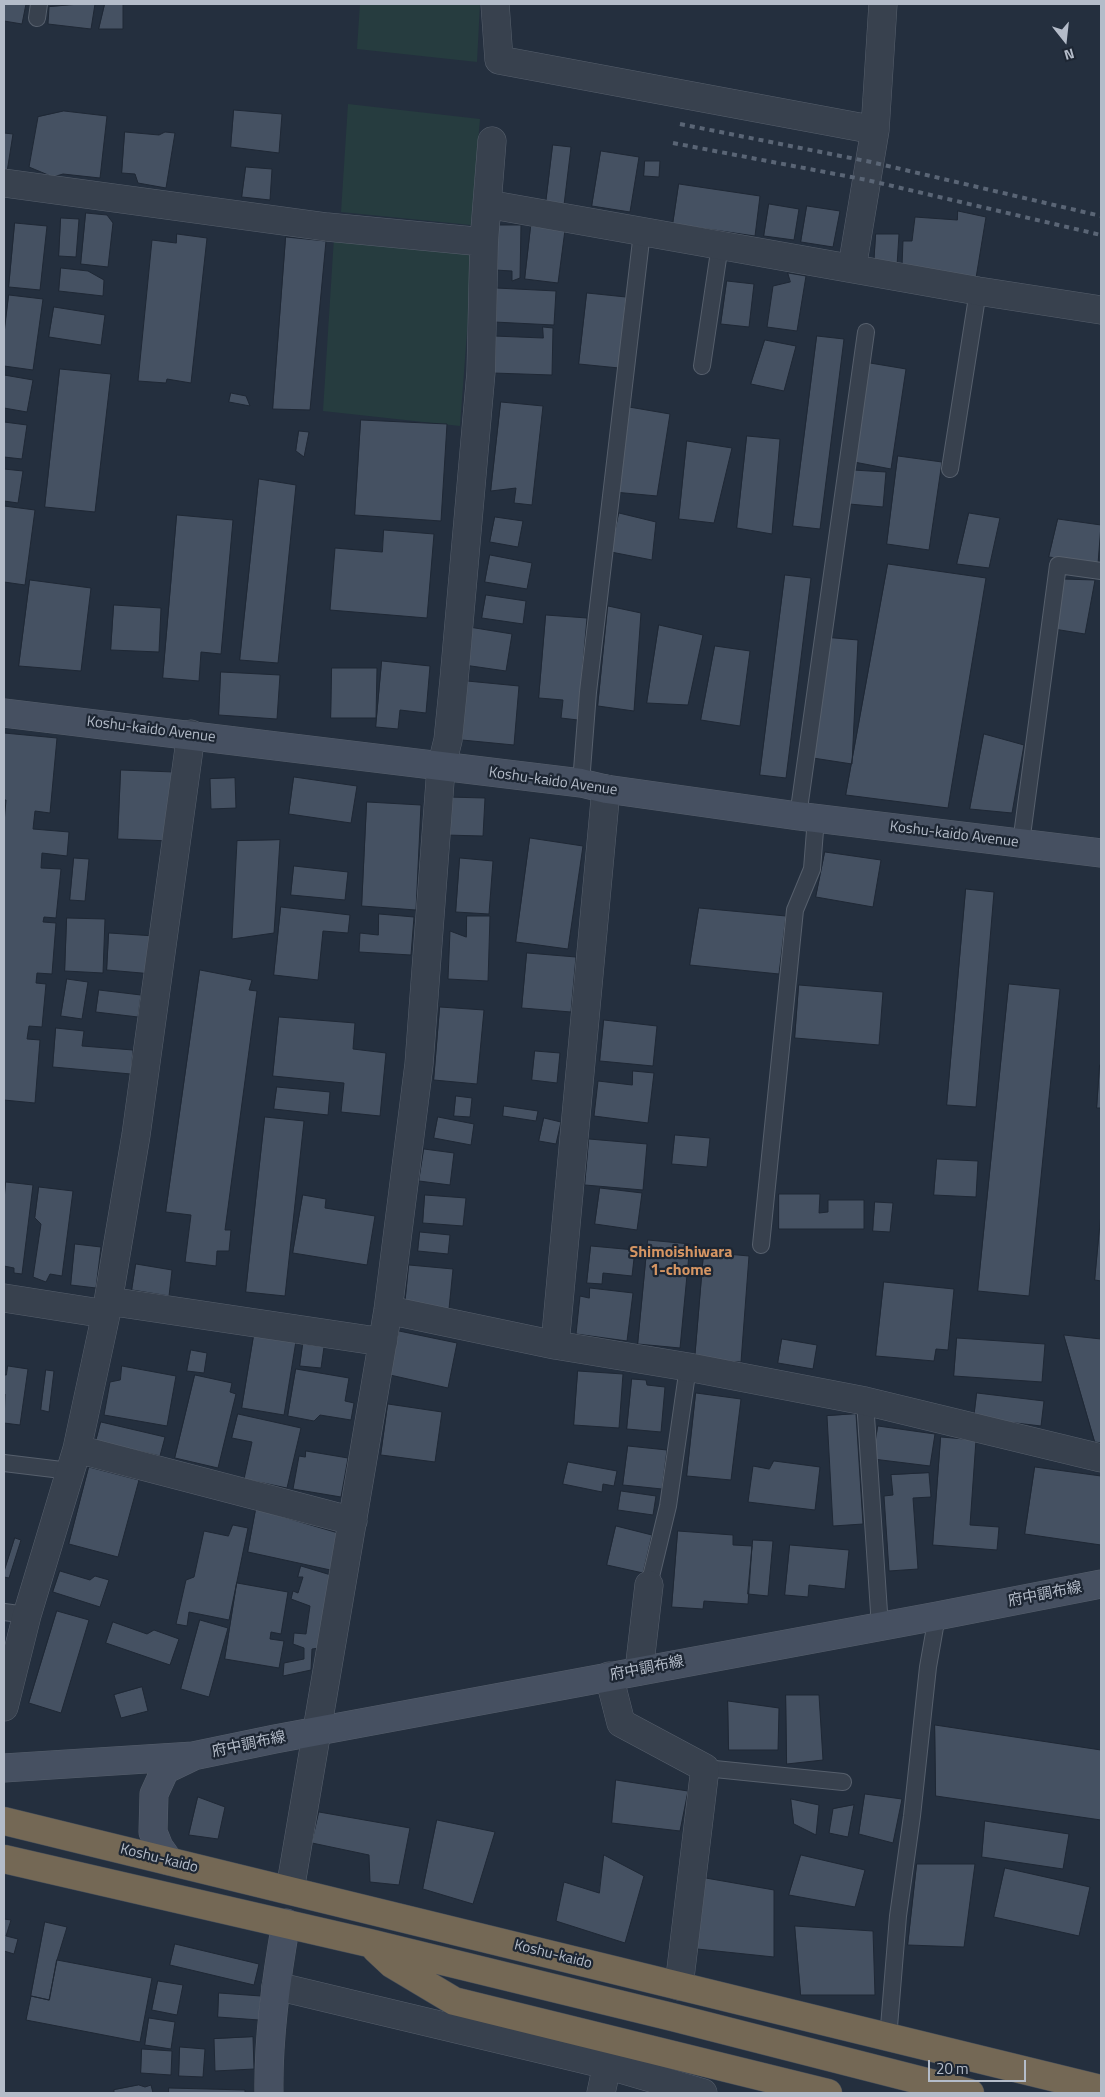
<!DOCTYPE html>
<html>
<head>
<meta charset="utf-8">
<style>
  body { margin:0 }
  #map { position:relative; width:1105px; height:2097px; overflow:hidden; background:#242f3e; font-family:"Titillium Web",sans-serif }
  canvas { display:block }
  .frame { position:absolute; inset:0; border:5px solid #b4bcc9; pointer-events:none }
  .north { position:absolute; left:1040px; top:15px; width:50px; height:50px; -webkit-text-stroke:4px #1d2633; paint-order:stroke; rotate:164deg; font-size:14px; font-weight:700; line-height:20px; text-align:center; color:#b4bcc9 }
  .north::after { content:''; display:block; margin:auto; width:18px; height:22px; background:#b4bcc9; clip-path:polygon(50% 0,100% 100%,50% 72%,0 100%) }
  .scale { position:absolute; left:928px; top:2060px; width:98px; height:22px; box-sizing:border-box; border:2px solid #b4bcc9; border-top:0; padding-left:6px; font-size:15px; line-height:18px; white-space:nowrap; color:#b4bcc9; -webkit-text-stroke:4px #1d2633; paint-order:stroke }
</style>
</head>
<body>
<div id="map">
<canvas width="1105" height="2097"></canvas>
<div class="frame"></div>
<div class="north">N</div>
<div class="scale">20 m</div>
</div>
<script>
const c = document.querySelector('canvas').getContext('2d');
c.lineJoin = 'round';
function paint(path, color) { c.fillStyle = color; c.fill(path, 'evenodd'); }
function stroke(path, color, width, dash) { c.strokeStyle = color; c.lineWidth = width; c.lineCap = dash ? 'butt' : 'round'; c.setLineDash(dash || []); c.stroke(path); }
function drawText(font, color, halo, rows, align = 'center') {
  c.font = font + ' "Titillium Web","Noto Sans JP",sans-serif'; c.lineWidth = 4.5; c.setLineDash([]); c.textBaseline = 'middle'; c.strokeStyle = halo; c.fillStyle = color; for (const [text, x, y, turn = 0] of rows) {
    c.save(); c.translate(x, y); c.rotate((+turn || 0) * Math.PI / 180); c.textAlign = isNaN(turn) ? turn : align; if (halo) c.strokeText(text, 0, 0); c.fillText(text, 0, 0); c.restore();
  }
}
paint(new Path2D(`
  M360,4h120l-3,58 -120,-13z
  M348,104l132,15 -9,106 -130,-13z
  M334,237l139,14 -13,175 -137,-15z`), '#263c3f');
const building = new Path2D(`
  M4,4h22l-4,20 -18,-3z
  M80,4h15l-4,25 -43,-5 1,-17z
  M105,4h18v25h-24z
  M234,110l48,4 -3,39 -48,-6z
  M64,111l43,5 -7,62 -37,-4 -10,3 -24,-10 9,-50z
  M125,132l34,3 6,-3 10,1 -9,55 -28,-5 -3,-9 -13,-1z
  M4,133l9,1 -6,38h-3z
  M553,145l18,2 -7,58 -18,-2z
  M601,151l38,6 -9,55 -38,-6z
  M645,161h15l-1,16 -15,-1z
  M246,167l26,2 -2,31 -28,-3z
  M679,184l81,12 -5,40 -82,-12z
  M769,204l30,5 -5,31 -30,-4z
  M807,206l33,5 -7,36 -32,-5z
  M958,211l28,6 -10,61 -74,-12 1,-25h9l3,-24 42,3z
  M86,213l21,2 6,8 -5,44 -27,-3z
  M61,218l18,1 -3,38 -17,-1z
  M15,223l32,3 -7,64 -31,-3z
  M496,225h25l-1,53 -8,3v-10l-17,-1z
  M531,226l34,4 -7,53 -33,-4z
  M177,234l30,4 -16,145 -24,-4 -1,4 -28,-2 14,-141 24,3z
  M876,234h23l-2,32 -23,-1z
  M286,237l40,4 -16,169 -37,-1z
  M61,268l27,3 16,9 -1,16 -44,-5z
  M788,273l18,3 -9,55 -30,-4 6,-41 17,-4z
  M727,281l27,3 -5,43 -28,-3z
  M496,288l60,3 -2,34 -60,-3z
  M587,293l39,4 -7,71 -40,-4z
  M9,295l34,4 -10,71 -29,-4v-32z
  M54,307l51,8 -4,30 -52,-8z
  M543,327l10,1 -1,47 -59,-2 1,-37 49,2z
  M817,336l27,3 -24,190 -27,-3z
  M765,340l31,6 -12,45 -33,-7z
  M870,363l36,6 -15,100 -37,-7z
  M60,369l51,5 -16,138 -50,-5z
  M4,375l29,5 -6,32 -23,-4z
  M231,393l15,3 4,10 -21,-4z
  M501,402l42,4 -11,99 -18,-2 2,-15 -25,3z
  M629,407l41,7 -13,82 -43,-4z
  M361,420l86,4 -6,97 -86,-6z
  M4,422l23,3 -5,34 -18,-2z
  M299,431l10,1 -5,25 -8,-6z
  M747,436l33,3 -8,95 -35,-6z
  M687,441l45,7 -18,75 -35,-4z
  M898,456l44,6 -13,88 -42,-6z
  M4,469l19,2 -5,32 -14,-2z
  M853,470l33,2 -3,35 -34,-3z
  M259,479l37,6 -18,178 -38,-3z
  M4,506l31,4 -10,75 -21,-3z
  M619,513l37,9 -4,38 -41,-8z
  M969,513l31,5 -11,50 -32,-4z
  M177,515l56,5 -12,134 -20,-2 -2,29 -36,-3z
  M495,517l28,4 -5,26 -28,-5z
  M1058,519l43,6 -3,39 -49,-7z
  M384,530l50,4 -7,84 -97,-8 5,-62 47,4z
  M490,555l42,8 -5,26 -42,-7z
  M888,564l98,14 -38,230 -102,-13z
  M785,575l26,3 -25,200 -26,-3z
  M1063,579l32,1 -10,54 -31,-5z
  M30,580l61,8 -10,83 -62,-5z
  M486,595l40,6 -3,23 -41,-6z
  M114,605l47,3 -2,44 -48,-2z
  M608,606l33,7 -7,98 -36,-5z
  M546,615l41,3 -9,102 -17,-2 2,-18 -24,-2z
  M659,625l44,10 -15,70 -41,-2z
  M469,627l43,7 -6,37 -42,-6z
  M823,637l35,3 -6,124 -39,-6z
  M715,646l35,5 -10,75 -39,-6z
  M382,661l48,5 -4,47 -26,-3 -2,19 -22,-2z
  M332,668h45l-1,50h-45z
  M221,672l59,3 -3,44 -58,-4z
  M467,681l52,5 -5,59 -52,-5z
  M4,733l53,5 -7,75 -15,-2 -2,18 36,3 -2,24 -25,-3 -1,15 20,1 -5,49 -12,-1 -1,5 13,1 -4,51 -15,-1 -1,10 10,1 -4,43 -13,-1 -2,13 13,1 -5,63 -31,-3v-277l2,-23h-2z
  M984,734l40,11 -12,68 -42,-4z
  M121,770l53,2 -2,69 -54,-2z
  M294,777l63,9 -6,37 -62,-9z
  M235,778l1,30 -25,1 -1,-30z
  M447,797l38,1 -2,38 -38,-1z
  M367,802l54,3 -5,105 -54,-4z
  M530,838l53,8 -15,103 -52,-7z
  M280,840l-6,93 -42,6 5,-98z
  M825,852l56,8 -8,47 -57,-10z
  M74,858l15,1 -4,42 -15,-1z
  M460,858l33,3 -4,53 -33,-2z
  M294,866l54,6 -3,28 -54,-5z
  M966,889l28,3 -18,215 -29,-2z
  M281,907l69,8 -2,18 -25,-2 -5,49 -44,-5z
  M699,908l87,8 -7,58 -89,-9z
  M379,914l35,3 -3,38 -52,-3 1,-19 18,2z
  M467,916h23l-2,65 -40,-2 2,-48 16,6z
  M67,918l38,1 -2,54 -38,-2z
  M109,933l46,3 -2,38 -46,-4z
  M527,953l49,4 -5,55 -49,-4z
  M200,970l52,10 -3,10 8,1 -32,239h6l-2,21h-12l-1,15 -31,-4 6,-47 -25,-3z
  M67,979l21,3 -6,37 -21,-3z
  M1009,984l51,5 -31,307 -51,-5z
  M799,985l84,7 -4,53 -84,-7z
  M99,990l42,5 -3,22 -42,-5z
  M440,1007l44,3 -7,74 -43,-4z
  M279,1017l76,6 -2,26 33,4 -6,63 -39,-4 3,-29 -71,-7z
  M604,1020l53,6 -4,40 -53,-5z
  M56,1028l28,3 -2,15 51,4 -2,24 -78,-7z
  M535,1051l25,2 -3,30 -25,-3z
  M1100,1065h1v43h-4z
  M633,1071l21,2 -6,50 -54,-7 4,-35 34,4z
  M277,1087l53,5 -2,23 -54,-6z
  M456,1096l16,2 -2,19 -16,-1z
  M504,1106l34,5 -2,10 -33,-5z
  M265,1117l39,4 -19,175 -39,-4z
  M438,1117l36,7 -3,21 -37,-7z
  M544,1118l17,4 -5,22 -17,-3z
  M675,1135l35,3 -3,29 -35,-3z
  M589,1139l58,5 -4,46 -58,-5z
  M424,1149l30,4 -4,32 -31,-4z
  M937,1159l41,2 -2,36 -42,-2z
  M6,1182l27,3 -11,89 -8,-1v-5l-10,-2v-65z
  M39,1187l34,4 -11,85 -12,-2 -4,8 -13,-5 8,-53 -6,-6z
  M600,1188l42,5 -5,37 -42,-6z
  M779,1194h41l-1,19 9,-1v-12h36v29h-85z
  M303,1195l23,4 -1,9 50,8 -8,49 -74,-12z
  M425,1195l41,3 -3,28 -40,-3z
  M875,1202l18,1 -3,29 -17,-1z
  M1101,1214v67l-6,-1z
  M420,1232l30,3 -2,19 -30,-3z
  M648,1240l42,4 -10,104 -42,-4z
  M75,1244l26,3 -5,41 -25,-3z
  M591,1246l44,4 -3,26 -29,-3 -1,11 -15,-1z
  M704,1252l45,4 -8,106 -46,-3z
  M136,1264l36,6 -3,26 -37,-6z
  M409,1265l44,4 -4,40 -44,-4z
  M884,1282l70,7 -6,61 -12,-1 -2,12 -58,-5z
  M590,1288l43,5 -6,48 -51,-7 4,-38 9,2z
  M399,1331l58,12 -9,45 -58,-13z
  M254,1335l42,6 -12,74 -42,-7z
  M1064,1335l37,4v104l-6,-1z
  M957,1338l88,6 -3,38 -88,-6z
  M782,1339l35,6 -4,24 -35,-6z
  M303,1344l21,3 -3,21 -21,-2z
  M191,1350l16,3 -3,20 -17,-2z
  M8,1366l20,3 -8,56 -16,-2 1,-29h-1v-19h2z
  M122,1366l54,10 -9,50 -63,-11 6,-33 10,-2z
  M296,1369l53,9 -4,23 9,2 -3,17 -31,-5 -6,6 -26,-5z
  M46,1370l8,1 -5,41 -8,-2z
  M578,1371l45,3 -4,54 -45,-3z
  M195,1375l37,8 -2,9 6,2 -18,74 -43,-10z
  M632,1379l14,1 1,5 18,2 -4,45 -34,-3z
  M696,1393l45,6 -10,81 -44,-4z
  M977,1393l67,8 -3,25 -67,-8z
  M388,1404l54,8 -7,50 -54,-7z
  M238,1414l63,14 -14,60 -43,-9 8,-37 -20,-4z
  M856,1414l7,110 -30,2 -6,-110z
  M101,1422l64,15 -5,19 -64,-15z
  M878,1426l57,8 -5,32 -57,-7z
  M941,1437l35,3 -6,85 29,2 -2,23 -64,-5z
  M628,1446l39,4 -5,39 -39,-4z
  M306,1451l42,7 -7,39 -48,-8 6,-33 6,1z
  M774,1461l46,6 -5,43 -67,-8 5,-36 16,3z
  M568,1462l49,9 -3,15 -11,-2 -1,8 -39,-8z
  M89,1467l50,13 -21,77 -49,-13z
  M1035,1467l66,9v69l-76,-11z
  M929,1473l2,24 -18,1 5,71 -29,2 -5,-75 9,-1 -2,-20z
  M621,1491l35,5 -3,19 -35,-5z
  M256,1509l89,26 -10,36 -87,-19z
  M233,1525l15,3 -19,92 -40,-8 -2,14 -11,-2 10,-44 8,-3 10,-46 24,5z
  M616,1526l36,9 -9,38 -36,-8z
  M678,1531l55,4v10l19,1 -4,58 -44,-3 -1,8 -31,-2z
  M15,1538l6,2 -12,38 -5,-1v-5z
  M753,1540l20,1 -5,55 -20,-2z
  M790,1545l59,5 -4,39 -36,-4 -1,12 -23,-2z
  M301,1566l40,12 -22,70 -7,1 -1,21 -28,6 1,-13 20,-4v-11l-11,-4 1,-11 12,1 4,-28 -19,-7 2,-8 5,2 5,-16h-5z
  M60,1571l30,9 5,-4 14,4 -9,27 -47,-15z
  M237,1583l51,9 -7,42 -10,-2 -1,7 14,2 -5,27 -54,-9z
  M57,1611l32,9 -28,93 -32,-10z
  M200,1620l28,8 -19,69 -28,-8z
  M113,1622l34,12 7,-4 25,9 -9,26 -64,-22z
  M142,1687l6,24 -27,7 -7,-23z
  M786,1695h33l4,65 -36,4z
  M728,1701l51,7 -1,42h-49z
  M935,1725l166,25v70l-165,-24z
  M616,1780l72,11 -8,40 -68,-8z
  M865,1794l37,5 -9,44 -34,-9z
  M198,1797l27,10 -7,32 -29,-4z
  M791,1799l28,6 -3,30 -22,-11z
  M854,1805l-6,32 -19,-4 4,-24z
  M319,1812l91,16 -11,57 -29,-3 -1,-27 -57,-12z
  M437,1820l58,12 -22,72 -50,-15z
  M985,1821l84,13 -6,35 -81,-12z
  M604,1855l40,21 -19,67 -69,-22 8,-39 35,11z
  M801,1855l64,15 -10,37 -66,-12z
  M917,1864h58l-11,83 -56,-2z
  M1005,1868l85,19 -11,49 -85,-19z
  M700,1877l74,13v67l-77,-8z
  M4,1919l7,1 -5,16 12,3 -4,15 -10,-3z
  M45,1922l22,5 -10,33 -8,40 -18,-4z
  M795,1926l78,5 2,64h-74z
  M175,1944l84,20 -5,21 -84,-20z
  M57,1960l95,18 -12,64 -114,-22 5,-24 18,4z
  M158,1981l25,4 -6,30 -25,-5z
  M219,1993l42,3 -2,24 -41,-3z
  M149,2018l26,4 -4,27 -26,-4z
  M253,2037l1,32 -39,2 -1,-32z
  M180,2047l25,2 -2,28 -24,-1z
  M142,2049l30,2 -1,24 -30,-2z
  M139,2085l6,2 6,-2 2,8h-39v-3z
  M169,2088l76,2v3h-76z`);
paint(building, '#455162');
stroke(building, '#1f2835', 1);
const lane = new Path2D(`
  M37,18l2,-14
  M702,366l18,-121
  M950,469l28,-178
  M581,783l7,-91 54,-460
  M798,816l68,-484
  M1021,843l37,-278 43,6
  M761,1245l34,-335 17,-41 4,-51
  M865,1401l15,226
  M4,1463l66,8
  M649,1585l19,-79 20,-139
  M4,1612l23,3
  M705,1768l138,14
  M888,2039l10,-123 14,-100 16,-149 9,-51`);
const street = new Path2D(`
  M495,4l4,56 376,70
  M4,183l323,44 157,15 8,-101
  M487,204l491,87 123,19
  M852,268l23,-138 8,-126
  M4,1298l102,16
  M108,1301l275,41
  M388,1310l167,35 133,22 177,34 236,57
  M555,1345l51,-556
  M77,1449l276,72
  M639,1671l10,-86
  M609,1676l12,47 84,45 -26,218
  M4,1707l23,-92 50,-166 29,-135 30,-179 55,-401
  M290,1890l98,-580 31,-246 22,-296 7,-28 6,-60 27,-308 3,-130
  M276,1986l331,79 96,28
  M601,2093l6,-28`);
const secondary = new Path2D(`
  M4,713l577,70 25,6 192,27 303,37
  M4,1768l189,-12 82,-17 662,-123 164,-32
  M169,1861l-10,-14 -6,-15 1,-38 11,-24 27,-13
  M269,2093c-1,-57 7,-114 17,-170`);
const highway = new Path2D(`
  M4,1821c366,89 731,181 1097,268
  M4,1859l365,84 303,74 298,76
  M376,1949l16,15 62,37 374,92`);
stroke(lane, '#565f6c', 18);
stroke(street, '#565f6c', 29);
stroke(secondary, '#565f6c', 29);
stroke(highway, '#434c59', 29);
stroke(lane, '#38414e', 16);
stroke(street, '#38414e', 28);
stroke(secondary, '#465061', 28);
stroke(highway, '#746855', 28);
stroke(new Path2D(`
  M680,124l191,38 230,54
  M673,143l194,37 234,55`), '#5a6575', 4, [5, 5]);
drawText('15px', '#b4bcc9', '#1d2633', [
  ["Koshu-kaido Avenue",151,730,7],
  ["Koshu-kaido Avenue",553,782,8],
  ["Koshu-kaido Avenue",954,835,7],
  ["府中調布線",1045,1595,-11],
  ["府中調布線",647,1669,-11],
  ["府中調布線",249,1745,-12],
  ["Koshu-kaido",159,1859,14],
  ["Koshu-kaido",553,1955,14]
]);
drawText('bold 16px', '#d59563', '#1d2633', [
  ["Shimoishiwara",681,1253],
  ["1-chome",681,1271]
]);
</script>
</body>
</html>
